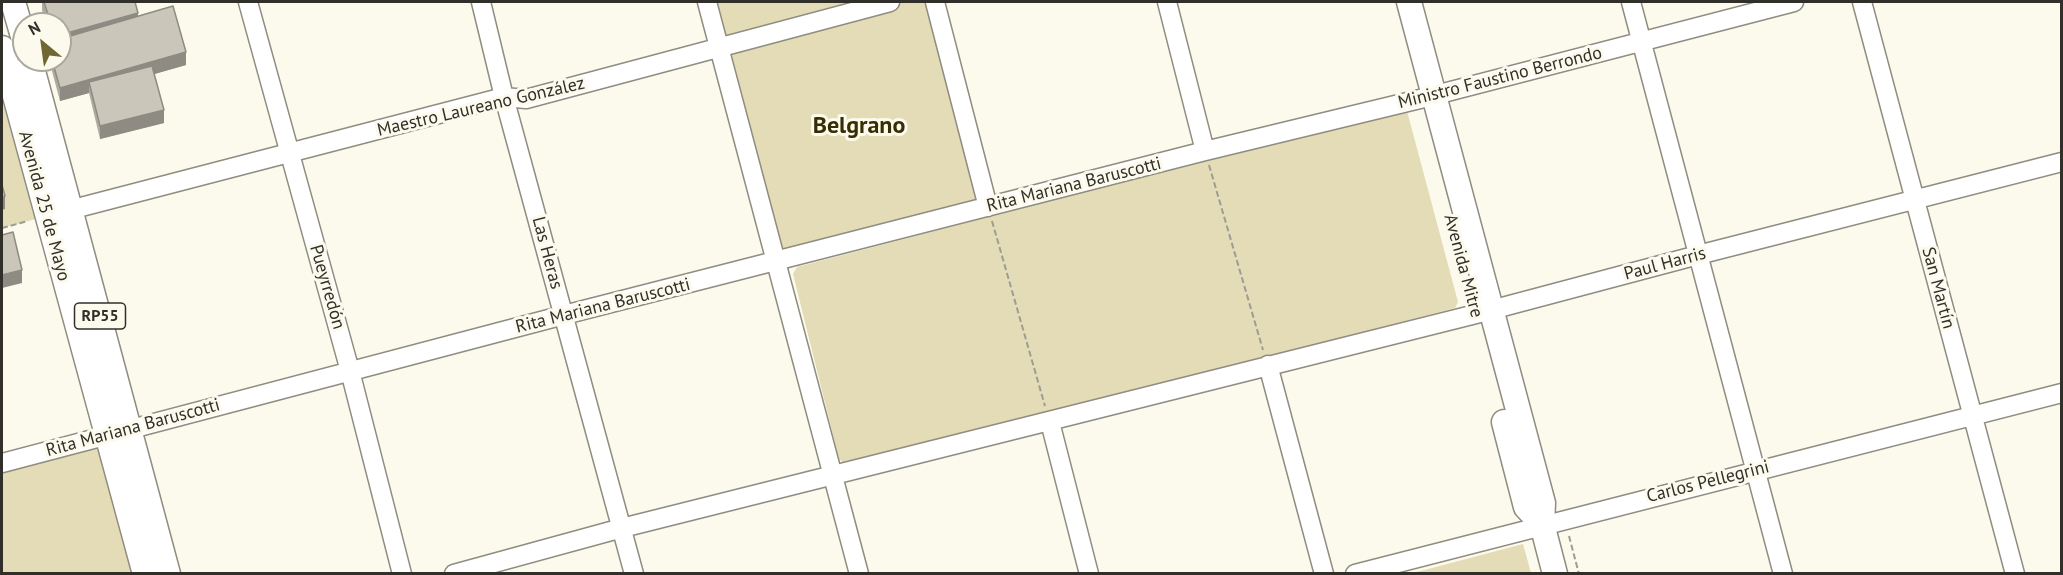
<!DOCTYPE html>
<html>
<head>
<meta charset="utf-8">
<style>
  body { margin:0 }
  #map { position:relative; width:2063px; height:575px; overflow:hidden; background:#fcfaec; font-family:"PT Sans",sans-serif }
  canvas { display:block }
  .frame { position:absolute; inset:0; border:3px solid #302f2a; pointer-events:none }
  .north { position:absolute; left:12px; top:12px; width:60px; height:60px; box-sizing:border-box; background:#fcfaec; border:2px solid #aaa99e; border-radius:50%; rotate:331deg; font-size:16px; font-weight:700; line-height:24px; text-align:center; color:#302f2a }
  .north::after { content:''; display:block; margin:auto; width:21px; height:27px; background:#706733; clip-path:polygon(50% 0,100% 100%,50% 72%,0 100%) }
</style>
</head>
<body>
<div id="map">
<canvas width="2063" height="575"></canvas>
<div class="frame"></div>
<div class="north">N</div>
</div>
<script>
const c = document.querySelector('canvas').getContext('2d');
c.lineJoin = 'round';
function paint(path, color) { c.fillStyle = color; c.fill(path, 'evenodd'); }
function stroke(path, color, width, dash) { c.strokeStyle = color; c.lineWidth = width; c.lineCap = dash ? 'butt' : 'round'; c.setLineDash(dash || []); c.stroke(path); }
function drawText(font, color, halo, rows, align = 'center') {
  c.font = font + ' "PT Sans",sans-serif'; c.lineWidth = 6; c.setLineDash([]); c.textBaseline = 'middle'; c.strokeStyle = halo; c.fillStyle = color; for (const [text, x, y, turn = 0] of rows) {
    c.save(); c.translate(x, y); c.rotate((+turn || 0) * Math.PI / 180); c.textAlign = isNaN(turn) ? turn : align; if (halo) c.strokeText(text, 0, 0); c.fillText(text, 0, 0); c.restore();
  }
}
paint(new Path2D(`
  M707,2h228l53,205 -212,54z
  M2,44l45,172 -45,12z
  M1402,109l5,2 51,191 -3,6 -608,158 -8,-7 -46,-185 4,-7z
  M100,445l34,128 -132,1v-103z
  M1523,544l8,29h-118z`), '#e3dcb7');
const minor = new Path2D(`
  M248,2l102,369 52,203
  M481,2l23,95 130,477
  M707,2l152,572
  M935,2l53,205
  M1167,2l38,149
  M1631,2l152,572
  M1862,2l153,572
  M58,213l446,-116 22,2 364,-97
  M1268,365l56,209
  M1050,422l39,152
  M2,463l562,-148 641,-164 215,-52 374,-97
  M454,574l168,-46 854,-214 222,-59 364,-93
  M1355,574l707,-181`);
const major = new Path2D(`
  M13,2l11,38
  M1409,2l134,501 -1,21 13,50
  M2,48l143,526
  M30,60l138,514
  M1504,422l22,85 16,17`);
stroke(minor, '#8f8c80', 21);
stroke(major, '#8f8c80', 27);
stroke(new Path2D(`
  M1209,165l54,185
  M992,221l53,185
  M2,228l26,-7
  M1569,536l10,38`), '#9e9c93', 2, [6, 3]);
stroke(minor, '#fff', 18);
stroke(major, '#fff', 24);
paint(new Path2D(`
  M42,2h93l3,15 48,48 -32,9 10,49 -64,16 -11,-46 -29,8 -11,-41h11v-36h-14l-4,-14z`), '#aeaba0');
paint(new Path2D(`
  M138,13v16l-78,23v-17z
  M186,52v13l-94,27 -3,-10v11l-29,8v-13z
  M164,110v13l-64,16v-13z
  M5,196v13l-3,1v-13z
  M22,270v13l-20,5v-13z`), '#8d8b82');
const building = new Path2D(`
  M44,2h91l3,11 -78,22v-11h-9z
  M173,6l13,46 -126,36 -8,-28h8v-21z
  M152,66l12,44 -64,16 -11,-44z
  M2,185l3,11 -3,1z
  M13,232l9,38 -20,5v-40z`);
paint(building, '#cac7ba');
stroke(building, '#8d8b82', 1.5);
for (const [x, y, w] of [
  [100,316,51]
]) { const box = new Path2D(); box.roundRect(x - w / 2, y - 13, w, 26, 4.5); c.fillStyle = '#fcfaec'; c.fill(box); stroke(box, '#302f2a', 1.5); }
drawText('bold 16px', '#302f2a', null, [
  ["RP55",100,316]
]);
drawText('18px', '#302f2a', '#fcfaec', [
  ["Ministro Faustino Berrondo",1500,78,-14],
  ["Maestro Laureano González",481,107,-13],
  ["Rita Mariana Baruscotti",1074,185,-14],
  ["Avenida 25 de Mayo",44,206,75],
  ["Las Heras",547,253,75],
  ["Paul Harris",1665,264,-15],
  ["Avenida Mitre",1463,266,75],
  ["Pueyrredón",327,287,74],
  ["San Martín",1938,288,75],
  ["Rita Mariana Baruscotti",603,306,-14],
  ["Rita Mariana Baruscotti",133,428,-15],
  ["Carlos Pellegrini",1708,482,-14]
]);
drawText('bold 24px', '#372f03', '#fcfaec', [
  ["Belgrano",859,126]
]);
</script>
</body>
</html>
